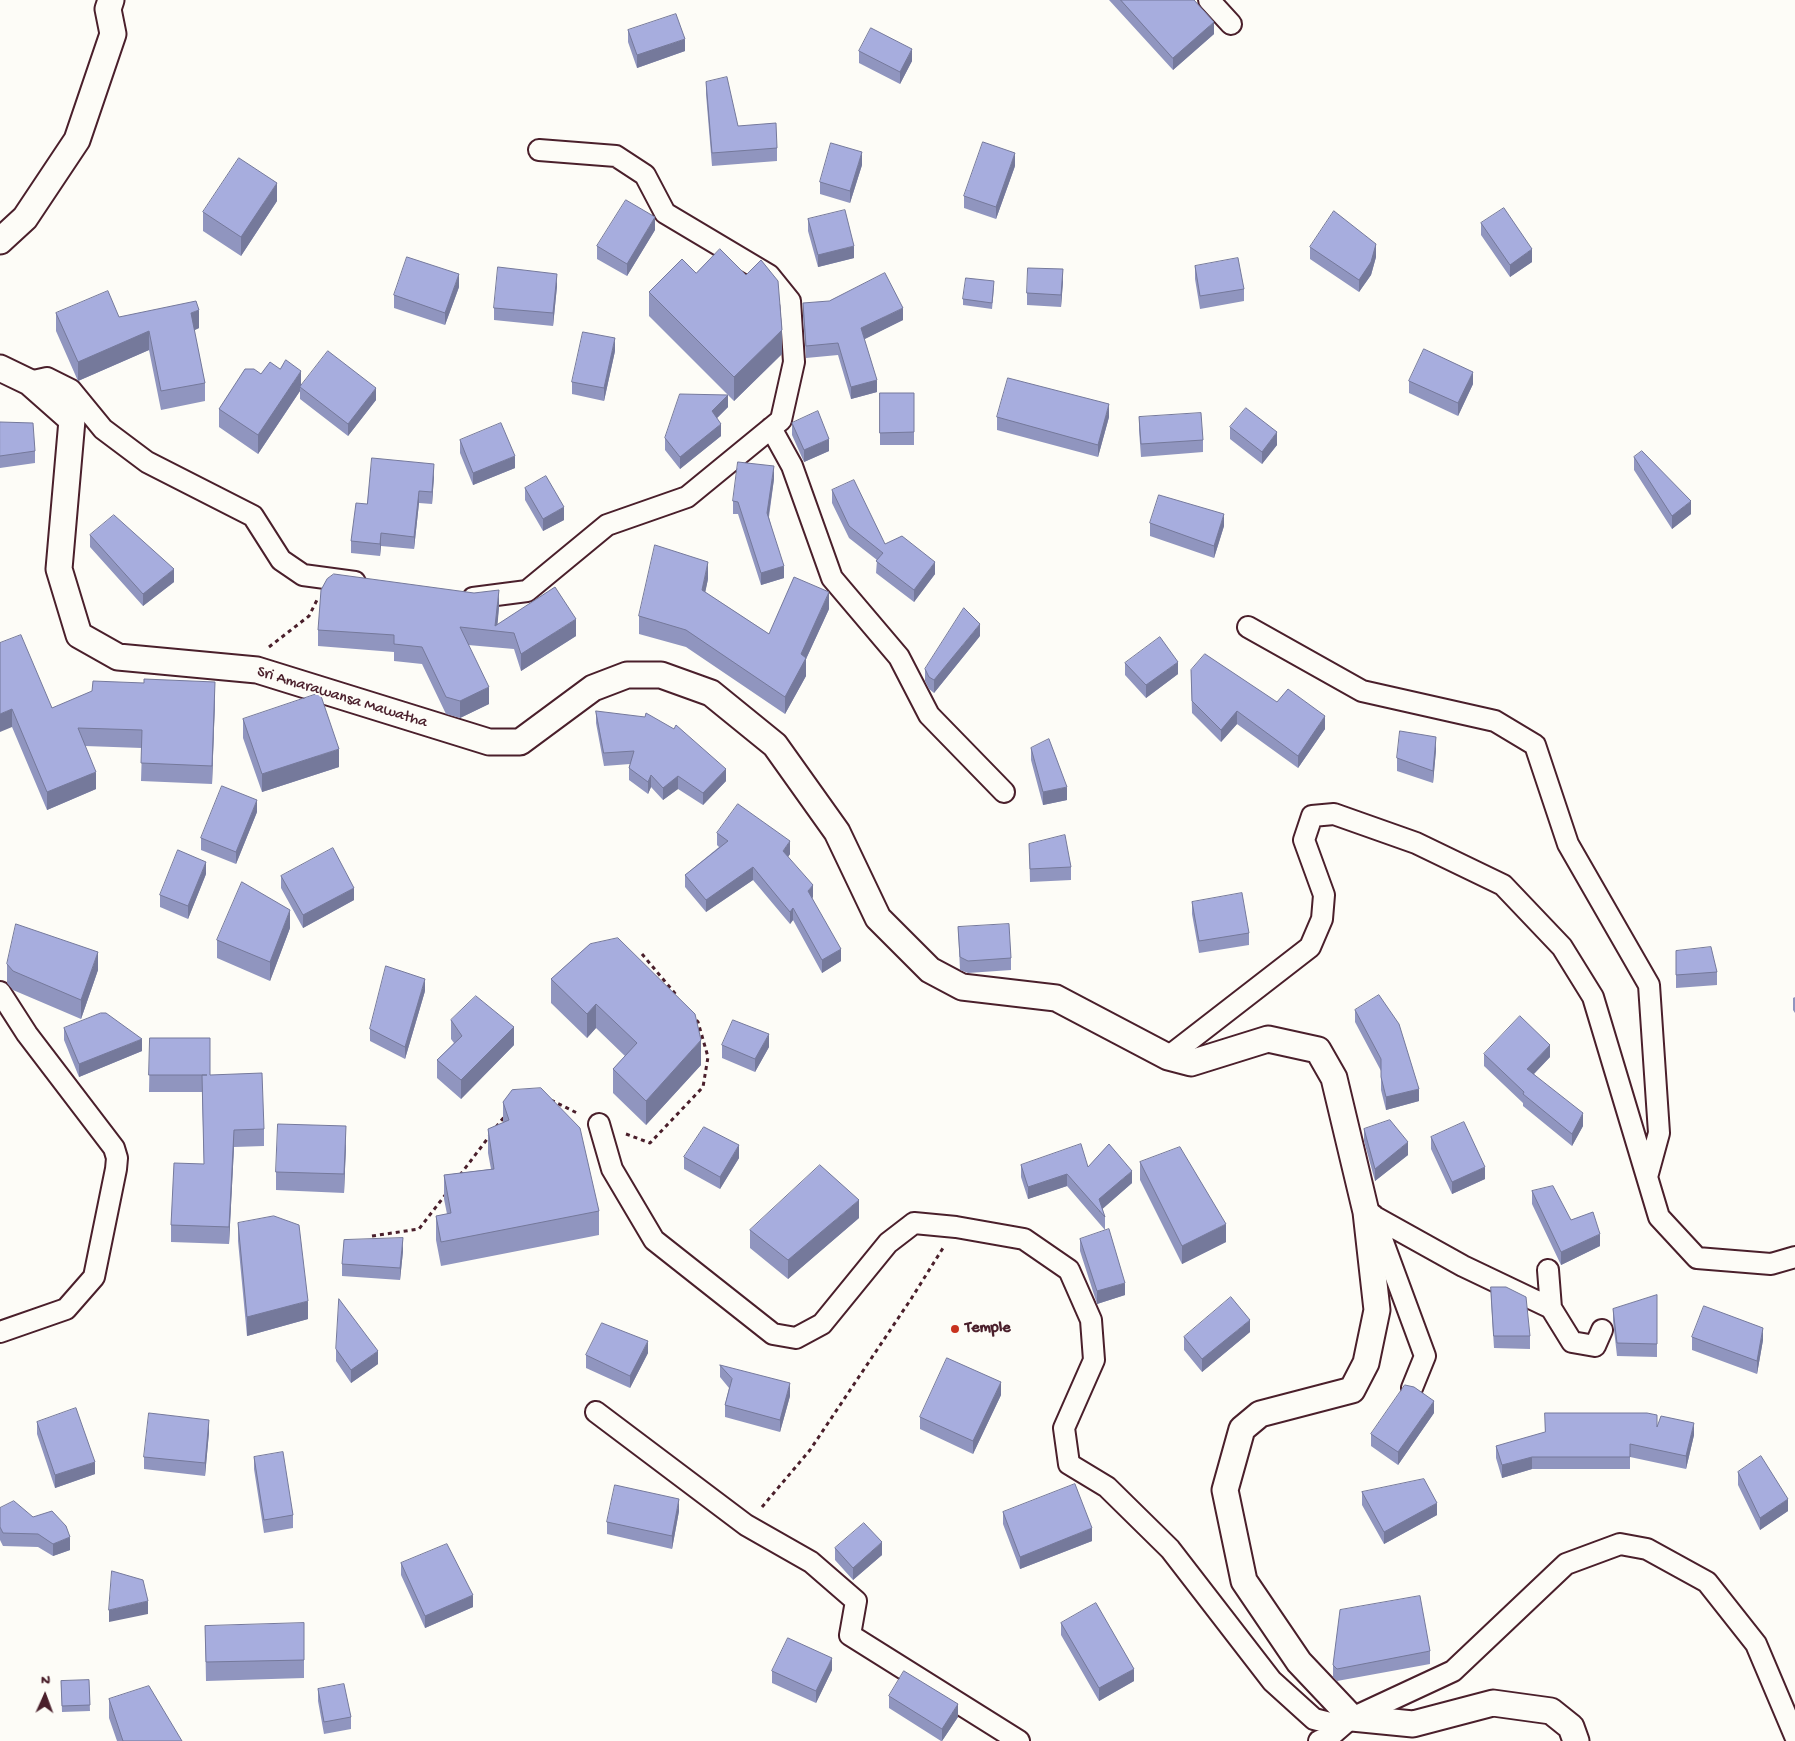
<!DOCTYPE html>
<html>
<head>
<meta charset="utf-8">
<style>
  body { margin:0 }
  #map { position:relative; width:1795px; height:1741px; overflow:hidden; background:#fdfcf7; font-family:"Gochi Hand",sans-serif }
  canvas { display:block }
  .north { position:absolute; left:20px; top:1671px; width:50px; height:50px; -webkit-text-stroke:4px #fdfcf7; paint-order:stroke; rotate:2deg; font-size:14px; font-weight:700; line-height:20px; text-align:center; color:#4a1f2b }
  .north::after { content:''; display:block; margin:auto; width:18px; height:22px; background:#4a1f2b; clip-path:polygon(50% 0,100% 100%,50% 72%,0 100%) }
</style>
</head>
<body>
<div id="map">
<canvas width="1795" height="1741"></canvas>
<div class="north">N</div>
</div>
<script>
const c = document.querySelector('canvas').getContext('2d');
c.lineJoin = 'round';
function stroke(path, color, width, dash) { c.strokeStyle = color; c.lineWidth = width; c.lineCap = dash ? 'butt' : 'round'; c.setLineDash(dash || []); c.stroke(path); }
function paint(path, color) { c.fillStyle = color; c.fill(path, 'evenodd'); }
function drawText(font, color, halo, rows, align = 'center') {
  c.font = font + ' "Gochi Hand",sans-serif'; c.lineWidth = 4; c.setLineDash([]); c.textBaseline = 'middle'; c.strokeStyle = halo; c.fillStyle = color; for (const [text, x, y, turn = 0] of rows) {
    c.save(); c.translate(x, y); c.rotate((+turn || 0) * Math.PI / 180); c.textAlign = isNaN(turn) ? turn : align; if (halo) c.strokeText(text, 0, 0); c.fillText(text, 0, 0); c.restore();
  }
}
const minor = new Path2D(`
  M1209,0l22,24
  M29,382l18,-4 24,12 32,39 44,33 106,54 28,44 22,15 52,7
  M771,428l21,38 40,112 67,79 30,58 75,77
  M473,598l54,-7 80,-66 80,-28 94,-77 13,-58 -4,-61 -21,-26 -104,-62 -20,-38 -29,-19 -77,-6
  M1248,627l114,64 133,30 40,24 33,99 81,141 10,148 -12,44
  M0,992l27,42 87,114 3,10 -1,11 -22,108 -28,32 -66,23
  M1168,1057l142,-110 12,-28 2,-24 -20,-55 8,-24 22,-2 82,29 87,42 59,62 31,50 66,220 38,41 74,6 24,-7
  M599,1124l13,45 42,71 119,94 23,4 26,-14 66,-81 26,-20 42,4 68,12 45,31 22,50 3,40 -30,68 5,36 38,23 63,62 102,132 42,38 16,4 22,-5 101,-47 113,-107 54,-20 27,5 60,33 49,62 39,92
  M1366,1212l97,54 88,42 -3,-38
  M1373,1215l52,141 -13,32
  M1551,1308l21,34 23,4 7,-16
  M596,1412l150,113 65,37 45,39 -6,34 169,106
  M1319,1741l9,-3 22,-19`);
const tertiary = new Path2D(`
  M0,241l25,-23 52,-78 36,-106 -5,-25 3,-9
  M0,368l29,14 43,38 -13,149 20,66 39,22 139,13 232,72h31l73,-54 34,-13h34l50,18 64,52 62,87 41,86 52,52 32,17 94,11 112,59 23,6 77,-24 50,11 16,28 32,134 11,98 -11,53 -14,27 -92,24 -18,15 -17,61 19,91 55,81 53,56 61,6 80,-21 58,8 20,16 5,14`);
stroke(minor, '#4a1f2b', 24);
stroke(tertiary, '#4a1f2b', 29);
stroke(new Path2D(`
  M269,647l40,-31 8,-16
  M642,954l36,43
  M551,1100l28,14
  M496,1127l9,-11
  M626,1134l24,9 53,-56 5,-30 -10,-35 -4,-5
  M460,1175l31,-41
  M372,1236l47,-7 27,-35
  M762,1507l48,-57 101,-151 32,-51`), '#4a1f2b', 3, [4, 4]);
stroke(minor, '#fdfcf7', 20);
stroke(tertiary, '#fdfcf7', 25);
paint(new Path2D(`
  M1109,0h85l20,34 -41,36z
  M628,30l57,21 -48,17 -9,-26z
  M859,51l53,10 -12,23 -41,-21z
  M706,82l32,44 39,22v13l-65,5 -6,-72z
  M862,165l-12,38 -30,-9v-12z
  M1015,166l-19,53 -32,-11v-12z
  M277,201l-36,55 -38,-25v-19z
  M808,219l46,39 -36,9 -10,-36z
  M1481,223l51,39 -22,15 -29,-42z
  M655,230l-28,46 -30,-17v-13z
  M1310,247l66,10 -5,18 -12,17 -49,-33z
  M1195,266l49,23v12l-44,8 -5,-30z
  M696,273l86,81 -48,47 -6,-6v12l-11,11 4,18 -41,33 -15,-19v-12l63,-43 -79,-79v-24z
  M1063,281l-2,26 -34,-2v-12z
  M557,286l-4,40 -59,-6v-12z
  M459,287l-14,38 -51,-17v-13z
  M994,288l-2,21 -29,-4v-6z
  M803,303l100,17 -39,19 13,53 -26,7 -13,-44 -32,3 -3,-42z
  M56,313l63,4 80,11 -5,2 11,53v18l-44,9 -12,-60 -71,31 -22,-50z
  M615,351l-11,50 -32,-7v-12z
  M261,374l40,11 75,15 -28,36 -48,-37v-8l-42,63 -39,-27v-18z
  M1409,381l64,3 -15,32 -49,-23z
  M880,393h34v52h-34z
  M997,417h112l-11,40 -101,-27z
  M1139,417l64,23v12l-62,5 -2,-27z
  M0,422l35,29v12l-35,5z
  M792,423l37,28 -25,11 -12,-27z
  M1230,427l47,18 -15,19 -32,-25z
  M460,440l55,28 -42,17 -13,-32z
  M1634,457l57,57 -19,15 -38,-59z
  M434,476l-2,28 -13,-1 -5,46 -33,-3 -1,10 -29,-3v-12l16,-37z
  M774,479l-5,38 15,61 -23,7 -23,-71h-5v-13z
  M525,488l39,32 -21,11 -18,-31z
  M832,490l53,54 50,30 -21,28 -38,-29 1,-13 -28,-22 -17,-35z
  M1150,523l74,3 -10,32 -64,-22z
  M90,535l84,47 -31,24 -53,-59z
  M708,579l-3,13 64,42 60,-25 -23,50v17l-21,38 -99,-67 -47,-13v-18z
  M499,607l-2,18 79,11 -55,35 -7,-22 -46,-4 21,59 -29,14 -14,-4 -24,-50 -28,-3v-9l-76,-6v-16z
  M980,636l-46,57 -5,-4 -4,-8v-12z
  M0,643l52,65 163,-8 -3,84 -71,-3 1,-33 -57,-2 11,43 -49,21 -35,-83z
  M1125,663l53,11 -32,24 -21,-23z
  M1191,670l86,32 48,27 -27,39 -61,-44 -16,18 -29,-29z
  M596,711l130,70 -23,24 -25,-16 -15,11 -12,-13 -3,7 -19,-14v-12l1,-4 -26,2 -8,-43z
  M243,719l96,48 -77,25 -19,-54z
  M1031,748l36,52 -24,5 -12,-45z
  M1436,750l-3,33 -36,-12v-13z
  M257,812l-21,52 -35,-14v-12z
  M717,833l73,21 -2,3 25,40 -1,1 29,63 -19,12 -29,-53 -3,4 -37,-44 -47,32 -21,-25v-12l34,-28 -2,-2z
  M1029,844l42,23v13l-41,2z
  M206,874l-18,45 -28,-12v-12z
  M281,876l73,24 -51,28 -22,-40z
  M1192,902l57,31v12l-50,8 -7,-39z
  M958,927l53,31v12l-43,3 -8,-3z
  M290,928l-20,53 -53,-23v-18z
  M590,944l111,121 -55,60 -33,-32v-24l12,-13 -29,-28 -9,10 -36,-35v-24z
  M1676,951l41,21v13l-41,3z
  M7,964l91,6 -17,49 -68,-29 -6,-7z
  M425,991l-20,68 -35,-18v-12z
  M1795,997v16l-2,-3v-12z
  M1355,1010l64,91 -33,9 -5,-20v-19l-26,-49z
  M451,1020l63,25 -53,54 -24,-21v-18l17,-17 -3,-4z
  M64,1028l78,23 -63,26 -15,-37z
  M150,1038l60,37 54,54v17l-30,1 -5,97 -58,-2v-17l33,-61 -2,-72h-53z
  M722,1045l47,2 -14,25 -33,-14z
  M1484,1054l66,3 -16,17 49,52 -11,20 -49,-40v-3l-39,-37z
  M503,1102l96,109v24l-158,31 -5,-26v-24l11,-2 -3,-15v-24l47,-6 -3,-16v-24l15,-6z
  M1364,1129l44,26 -33,26 -11,-40z
  M1431,1137l54,42 -33,15 -21,-45z
  M346,1145l-2,48 -68,-3v-18z
  M684,1157l55,1 -19,31 -36,-20z
  M1140,1162l86,80 -44,22 -42,-84z
  M1021,1165l67,2 44,16 -30,26 3,8v13l-38,-44 -39,13 -7,-22z
  M1532,1191l39,29 29,26 -39,19 -29,-61z
  M859,1218l-71,61 -38,-31v-18z
  M238,1223l70,96 -61,17 -9,-95z
  M1080,1239l45,56 -28,9 -17,-53z
  M403,1251l-3,29 -58,-4v-12z
  M1491,1287l39,49v13l-36,-1 -3,-49z
  M1657,1295v62l-40,-1 -4,-35v-12z
  M1250,1332l-48,40 -18,-22v-13z
  M1692,1337l71,3 -6,34 -65,-24z
  M336,1349l42,15 -27,19 -15,-22z
  M648,1353l-18,35 -44,-20v-13z
  M720,1365l70,31 -10,36 -55,-15v-12l4,-17 -9,-11z
  M1001,1395l-28,59 -53,-25v-12z
  M1434,1413l-36,52 -27,-19v-12z
  M37,1422l58,52 -40,14 -18,-54z
  M1657,1427l37,8 -8,34 -56,-12v12h-98l-30,9 -6,-20v-12z
  M209,1432l-4,44 -61,-7v-12z
  M254,1457l39,58v13l-29,5 -10,-64z
  M1738,1472l50,39 -28,19 -22,-45z
  M1362,1492l75,23 -53,29 -22,-39z
  M0,1508l70,42 -17,6 -15,-9 -35,-1 -3,-6z
  M679,1511l-7,38 -65,-15v-12z
  M1003,1512l89,29 -72,28 -17,-45z
  M835,1548l47,7 -29,25 -18,-20z
  M401,1563l72,44 -48,21 -24,-53z
  M1061,1623l73,58 -35,20 -38,-66z
  M205,1626l99,34v18l-98,3z
  M1430,1651v13l-93,17 -4,-4v-12z
  M832,1670l-16,33 -44,-20v-12z
  M89,1680l1,31 -28,1 -1,-31z
  M318,1689l33,28v12l-27,5 -6,-33z
  M889,1696l69,21 -16,24h-1l-52,-33z
  M109,1699l73,42h-65l-8,-23z`), '#9095bf');
paint(new Path2D(`
  M1214,22v12l-41,36v-12z
  M685,39v12l-48,17v-13z
  M912,49v12l-12,23v-12z
  M862,152v13l-12,38v-12z
  M1015,153v13l-19,53v-12z
  M277,183v18l-36,55v-19z
  M655,217v13l-28,46v-12z
  M1376,244v13l-5,18 -12,17v-12z
  M854,246v12l-36,9v-12z
  M1532,249v13l-22,15v-12z
  M1063,269v12l-2,26v-12z
  M459,274v13l-14,38v-12z
  M557,274v12l-4,40v-13z
  M903,308v12l-42,21v-13z
  M199,310v18l-8,4v-19z
  M782,330v24l-48,47v-24z
  M149,331v19l-71,31v-19z
  M615,338v13l-11,50v-13z
  M301,371v17l-1,-1v4l-42,63v-19z
  M1473,372v12l-15,32v-13z
  M877,380v12l-26,7v-12z
  M376,388v12l-28,36v-12z
  M728,395v12l-16,16v-12z
  M1109,404v13l-11,40v-12z
  M721,424v12l-41,33v-12z
  M1277,432v13l-15,19v-12z
  M829,439v12l-25,11v-12z
  M515,456v12l-42,17v-12z
  M434,464v12l-2,28v-12z
  M774,466v13l-7,47v-13z
  M419,491v12l-5,46v-12z
  M1691,501v13l-19,15v-13z
  M564,507v13l-21,11v-12z
  M1224,514v12l-10,32v-12z
  M381,533v13l-1,10v-12z
  M708,562v17l-6,29v-18z
  M935,562v12l-21,28v-12z
  M784,566v12l-23,7v-12z
  M174,569v13l-31,24v-12z
  M499,590v17l-2,24 -2,-5z
  M829,592v17l-23,50v17l-21,38v-17l16,-43z
  M576,619v17l-55,35v-17z
  M980,624v12l-46,57v-13z
  M1178,662v12l-32,24v-13z
  M215,682v18l-3,84v-18z
  M489,687v17l-29,14v-17z
  M12,709v18l-12,5v-18z
  M1237,711v13l-16,18v-12z
  M1325,716v13l-27,39v-12z
  M1436,737v13l-3,33v-12z
  M339,749v18l-77,25v-18z
  M726,769v12l-23,24v-12z
  M96,772v17l-49,21v-18z
  M651,775v12l-3,7v-12z
  M678,776v13l-15,11v-12z
  M1067,787v13l-24,5v-13z
  M257,800v12l-21,52v-12z
  M790,841v13l-7,10v-13z
  M206,862v12l-18,45v-13z
  M753,867v13l-47,32v-12z
  M813,885v12l-5,6v-12z
  M354,888v12l-51,28v-13z
  M793,908v12l-3,4v-12z
  M290,910v18l-20,53v-19z
  M841,949v12l-19,12v-13z
  M98,952v18l-17,49v-19z
  M425,979v12l-20,68v-12z
  M596,1004v24l-9,10v-24z
  M514,1027v18l-53,54v-19z
  M769,1034v13l-14,25v-13z
  M142,1039v12l-63,26v-13z
  M701,1040v25l-55,60v-24z
  M1550,1045v12l-23,24v-12z
  M1419,1089v12l-33,9v-13z
  M1583,1113v13l-11,20v-12z
  M346,1126v19l-2,48v-19z
  M234,1130v17l-5,97v-17z
  M1408,1142v13l-33,26v-12z
  M739,1145v13l-19,31v-12z
  M1485,1167v12l-33,15v-12z
  M1132,1171v12l-33,29v-13z
  M1067,1174v12l-39,13v-12z
  M859,1200v18l-71,61v-19z
  M1226,1224v18l-44,22v-18z
  M1600,1234v12l-39,19v-13z
  M403,1238v13l-3,29v-12z
  M1125,1283v12l-28,9v-13z
  M308,1301v18l-61,17v-19z
  M1250,1320v12l-48,40v-13z
  M1763,1328v12l-6,34v-13z
  M648,1341v12l-18,35v-12z
  M378,1351v13l-27,19v-13z
  M1001,1382v13l-28,59v-13z
  M790,1383v13l-10,36v-12z
  M1434,1401v12l-36,52v-13z
  M209,1420v12l-4,44v-13z
  M1694,1423v12l-8,34v-13z
  M1532,1457v12l-30,9v-13z
  M95,1462v12l-40,14v-13z
  M679,1499v12l-7,38v-13z
  M1788,1499v12l-28,19v-12z
  M1437,1503v12l-53,29v-12z
  M1092,1528v13l-72,28v-12z
  M70,1537v13l-17,6v-12z
  M882,1542v13l-29,25v-12z
  M473,1595v12l-48,21v-12z
  M148,1601v13l-39,8v-12z
  M832,1658v12l-16,33v-12z
  M1134,1669v12l-35,20v-13z
  M958,1704v13l-16,24v-12z`), '#75799b');
const building = new Path2D(`
  M1121,0h73l20,22 -41,36z
  M676,14l9,25 -48,16 -9,-25z
  M871,28l41,21 -12,23 -41,-21z
  M727,77l11,49 38,-3 1,25 -65,5 -6,-71z
  M983,142l32,11 -19,54 -32,-11z
  M831,143l31,9 -12,39 -30,-9z
  M239,158l38,25 -36,54 -38,-25z
  M626,200l29,17 -28,47 -30,-18z
  M1504,208l28,41 -22,16 -29,-42z
  M845,210l9,36 -36,9 -10,-36z
  M1334,211l42,33 -5,18 -12,18 -49,-33z
  M720,249l26,26 15,-15 17,21 4,49 -48,47 -85,-85 33,-33 14,14z
  M407,257l52,17 -14,39 -51,-18z
  M1238,258l6,31 -44,7 -5,-30z
  M498,267l59,7 -4,39 -59,-5z
  M1028,268l35,1 -2,26 -34,-2z
  M885,273l18,35 -42,20 16,52 -26,7 -13,-44 -32,3 -3,-43 26,-2z
  M966,278l28,3 -2,22 -29,-4z
  M108,291l11,26 77,-16 3,9 -8,3 14,70 -44,8 -12,-60 -71,31 -22,-49z
  M583,332l32,6 -11,50 -32,-6z
  M1424,349l49,23 -15,31 -49,-22z
  M328,351l48,37 -28,36 -48,-37z
  M286,360l15,11 -43,64 -39,-26 26,-40h9l7,5 9,-12 10,7z
  M1008,378l101,26 -11,41 -101,-28z
  M880,393h34v39l-34,1z
  M680,394l48,1 -16,16 9,13 -41,33 -15,-19z
  M1246,408l31,24 -15,20 -32,-25z
  M818,411l11,28 -25,11 -12,-27z
  M1201,413l2,27 -62,4 -2,-27z
  M0,422l33,1 2,28 -35,5z
  M501,423l14,33 -42,17 -13,-33z
  M1642,451l49,50 -19,15 -38,-59z
  M372,458l62,6 -2,28 -13,-1 -5,46 -33,-4 -1,11 -29,-3 5,-38 11,1z
  M738,462l36,4 -7,47 17,53 -23,7 -23,-71 -5,-1z
  M546,476l18,31 -21,12 -18,-31z
  M854,480l31,64 17,-8 33,26 -21,28 -38,-29 7,-8 -34,-27 -17,-36z
  M1159,495l65,19 -10,32 -64,-23z
  M114,515l60,54 -31,25 -53,-59z
  M655,545l53,17 -6,28 67,44 25,-57 35,15 -28,62 5,4 -21,39 -99,-67 -47,-14z
  M334,574l140,19 25,-3 -4,36 60,-39 21,32 -55,35 -7,-21 -54,-6 29,60 -29,14 -14,-4 -24,-50 -28,-3v-9l-76,-5 3,-40 6,-11z
  M964,608l16,16 -46,56 -5,-3 -4,-8z
  M21,635l31,73 40,-17 1,-10 51,2v-4l71,3 -3,84 -71,-3 1,-33 -64,-2 18,44 -49,20 -35,-83 -12,5v-71z
  M1160,637l18,25 -32,23 -21,-22z
  M1205,654l72,48 11,-13 37,27 -27,40 -61,-45 -16,19 -29,-29 -1,-31z
  M320,693l19,56 -77,25 -19,-55z
  M596,711l49,6 1,-4 28,16 2,-4 50,44 -23,24 -25,-17 -15,12 -12,-13 -3,7 -19,-14 5,-17 -30,2z
  M1400,731l36,6 -3,34 -36,-13z
  M1049,739l18,48 -24,5 -12,-44z
  M222,786l35,14 -21,52 -35,-14z
  M738,804l52,37 -7,10 30,34 -5,6 33,58 -19,11 -29,-52 -3,4 -37,-45 -47,33 -21,-25 43,-34 -11,-8z
  M1065,835l6,32 -41,2 -1,-25z
  M333,848l21,40 -51,27 -22,-39z
  M178,850l28,12 -18,44 -28,-11z
  M242,882l48,28 -20,52 -53,-22z
  M1242,893l7,40 -50,8 -7,-39z
  M16,924l82,28 -17,48 -68,-29 -6,-7z
  M1009,924l2,34 -43,3 -8,-4 -2,-30z
  M618,938l77,76 6,26 -55,61 -33,-32 24,-26 -41,-39 -9,10 -36,-35 39,-35z
  M1711,947l6,25 -41,3v-24z
  M386,966l39,13 -20,68 -35,-18z
  M1379,995l20,29 20,65 -33,8 -5,-20v-18l-26,-49z
  M476,996l38,31 -53,53 -24,-20 25,-24 -11,-16z
  M101,1013h5l36,26 -63,25 -15,-36z
  M1520,1016l30,29 -23,24 56,44 -11,21 -49,-40 1,-2 -40,-38z
  M733,1020l36,14 -14,25 -33,-14z
  M150,1038h60v37l52,-2 2,56 -30,1 -5,97 -58,-2 3,-62 30,1 -2,-89h5h-58z
  M541,1088l39,40 19,83 -158,31 -5,-26 15,-3 -7,-38 50,-6 -6,-40 21,-9 -6,-18 9,-12z
  M1390,1120l18,22 -33,27 -11,-40z
  M1464,1122l21,45 -33,15 -21,-45z
  M278,1124l68,2 -2,48 -68,-2z
  M704,1127l35,18 -19,32 -36,-20z
  M1081,1144l7,23 21,-23 23,27 -33,28 6,18 -38,-43 -39,13 -7,-22z
  M1180,1147l46,77 -44,22 -42,-84z
  M820,1165l39,35 -71,60 -38,-30z
  M1553,1186l18,34 22,-8 7,22 -39,18 -29,-61z
  M274,1216l25,9 9,76 -61,16 -9,-94z
  M1109,1229l16,54 -28,8 -17,-52z
  M403,1238l-3,30 -58,-4 2,-24z
  M1491,1287h15l20,10 4,39h-36z
  M1657,1295v49l-40,-1 -4,-34z
  M1231,1297l19,23 -48,39 -18,-22z
  M339,1299l39,52 -27,19 -15,-21z
  M1704,1306l59,22 -6,33 -65,-24z
  M602,1323l46,18 -18,35 -44,-21z
  M947,1358l54,24 -28,59 -53,-24z
  M720,1365l70,18 -10,37 -55,-15 7,-26z
  M1405,1385l9,2 20,14 -36,51 -27,-18z
  M76,1408l19,54 -40,13 -18,-53z
  M149,1413l60,7 -4,43 -61,-6z
  M1545,1413h102l10,2v12l4,-11 33,7 -8,33 -56,-12v13h-98l-30,8 -6,-19 49,-14z
  M283,1452l10,63 -29,5 -10,-63z
  M1761,1456l27,43 -28,19 -22,-46z
  M1424,1479l13,24 -53,29 -22,-40z
  M1075,1484l17,44 -72,29 -17,-45z
  M615,1485l64,14 -7,37 -65,-14z
  M14,1501l19,16 19,-6 14,15 4,11 -17,7 -15,-10 -35,-1 -3,-6v-19z
  M864,1523l18,19 -29,26 -18,-20z
  M447,1544l26,51 -48,21 -24,-53z
  M112,1571l31,9 5,21 -39,9z
  M1420,1596l10,55 -93,18 -4,-4 7,-55z
  M1096,1603l38,66 -35,19 -38,-65z
  M304,1623v37l-98,2 -1,-36z
  M788,1638l44,20 -16,33 -44,-20z
  M904,1671l54,33 -16,25 -53,-33z
  M89,1680l1,25 -28,1 -1,-25z
  M344,1684l7,33 -27,5 -6,-33z
  M149,1686l33,55h-59l-14,-42z`);
paint(building, '#a7adde');
stroke(building, '#75799b', 1);
for (const [x, y, r, color] of [
  [955,1329,5,"#c8321e"]
]) { const dot = new Path2D(); dot.arc(x, y, r, 0, 2 * Math.PI); c.fillStyle = color; c.fill(dot); stroke(dot, '#fdfcf7', 2); }
drawText('16px', '#4a1f2b', '#fdfcf7', [
  ["Sri Amarawansa Mawatha",342,698,17]
]);
drawText('bold 16px', '#4a1f2b', '#fdfcf7', [
  ["Temple",965,1329]
], 'left');
</script>
</body>
</html>
